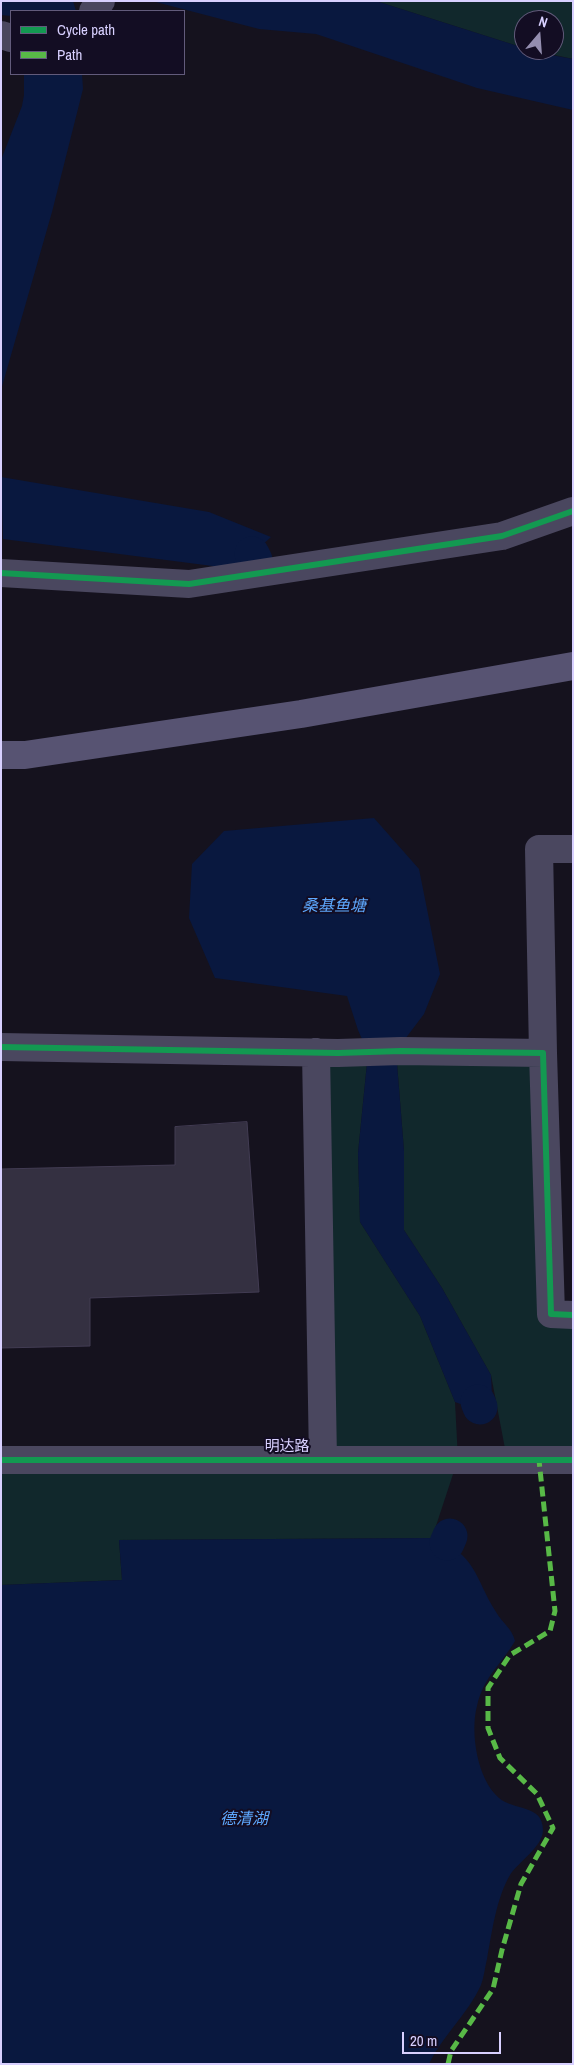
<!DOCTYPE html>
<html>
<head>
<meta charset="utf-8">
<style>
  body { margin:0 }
  #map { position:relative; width:574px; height:2065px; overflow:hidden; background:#15121e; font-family:"Archivo Narrow",sans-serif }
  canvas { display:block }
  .frame { position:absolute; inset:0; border:2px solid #d8d0ff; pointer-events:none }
  .legend { position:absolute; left:10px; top:10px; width:175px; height:65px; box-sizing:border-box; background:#130d23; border:1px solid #625b7b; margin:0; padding:6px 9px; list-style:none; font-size:15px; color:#d8d0ff }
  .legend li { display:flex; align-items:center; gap:10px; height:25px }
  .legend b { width:25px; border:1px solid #625b7b }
  .north { position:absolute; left:514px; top:10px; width:50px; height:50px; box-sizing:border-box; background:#130d23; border:1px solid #625b7b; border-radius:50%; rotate:18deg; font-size:14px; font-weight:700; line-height:20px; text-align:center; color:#d8d0ff }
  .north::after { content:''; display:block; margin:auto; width:18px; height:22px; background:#948eb0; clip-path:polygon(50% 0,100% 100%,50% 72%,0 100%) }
  .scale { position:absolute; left:402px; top:2032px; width:99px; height:22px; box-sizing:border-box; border:2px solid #d8d0ff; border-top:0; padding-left:6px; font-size:15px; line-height:18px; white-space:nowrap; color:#d8d0ff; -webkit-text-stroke:4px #130d23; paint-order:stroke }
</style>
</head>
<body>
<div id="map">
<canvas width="574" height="2065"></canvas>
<div class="frame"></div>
<ul class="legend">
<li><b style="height:6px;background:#139951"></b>Cycle path</li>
<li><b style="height:6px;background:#58b947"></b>Path</li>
</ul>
<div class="north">N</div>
<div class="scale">20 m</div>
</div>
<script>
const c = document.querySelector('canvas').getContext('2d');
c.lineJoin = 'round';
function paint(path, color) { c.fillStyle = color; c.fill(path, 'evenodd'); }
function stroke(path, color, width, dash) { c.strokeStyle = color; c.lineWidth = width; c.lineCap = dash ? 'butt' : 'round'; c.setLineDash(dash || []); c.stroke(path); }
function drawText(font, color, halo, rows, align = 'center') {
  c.font = font + ' "Archivo Narrow","Noto Sans SC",sans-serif'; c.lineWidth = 4; c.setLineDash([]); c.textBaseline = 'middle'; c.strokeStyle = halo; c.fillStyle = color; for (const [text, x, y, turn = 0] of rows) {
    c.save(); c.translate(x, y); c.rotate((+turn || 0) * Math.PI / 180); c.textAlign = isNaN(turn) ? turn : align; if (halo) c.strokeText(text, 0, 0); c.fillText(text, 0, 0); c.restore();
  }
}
paint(new Path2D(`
  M376,1h197v58l-41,-9h22v-30h-30v28z
  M396,1051l147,2 8,261 22,1v145l-66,-1 -16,-84 -49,-87 -38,-58v-79z
  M316,1052l52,1 -10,100 2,69 60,94 35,86 3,57 -26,79 -313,2 3,40 -121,5v-125h322z`), '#11282c');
paint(new Path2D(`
  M1,1h72l3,10h-65v5l-10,-1z
  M152,1h224l148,47v2l49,9v51l-96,-22 -161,-54 -57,-5z
  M24,74h58l1,15 -31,123 -51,178v-230l21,-54 2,-11z
  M1,477l208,35 62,25 -35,32 -233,-30z
  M374,818l45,51 21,105 -16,40 -28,37 8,100v79l38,58 49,87 1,22 -26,9 -11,-4 -35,-86 -60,-94 -2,-69 10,-100 -10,-23 -11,-34 -132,-18 -26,-60 3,-54 32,-33z
  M432,1538c45,16 42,39 64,74 6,11 16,16 19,29 -14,24 -31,35 -38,65 -7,26 0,73 22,92 15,13 44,6 44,32 0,17 -25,32 -33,45 -14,24 -18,57 -23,84 -2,8 -3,18 -6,26 -13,29 -38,50 -52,79h-428v-479l121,-5 -3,-40z`), '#09183f');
stroke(new Path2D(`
  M252,554l3,6
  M478,1402l2,5
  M447,1543l3,-7`), '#09183f', 35);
const building = new Path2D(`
  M247,1122l12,170 -169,6v48l-89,2v-179l174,-4v-38z`);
paint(building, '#343041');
stroke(building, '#423c53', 1);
stroke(new Path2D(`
  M93,11l8,-10
  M1,35l10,3
  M1,573l188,11 313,-48 71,-25
  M1,1047l337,6 63,-2 142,2 8,261 22,1
  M316,1052l7,408
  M543,1053l-4,-204h34
  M1,1460h572`), '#4a475f', 28);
stroke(new Path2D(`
  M1,755h24l276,-41 272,-48`), '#575372', 28);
stroke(new Path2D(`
  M448,2064l3,-13 42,-62 9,-39 19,-66 32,-56 -16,-34 -37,-36 -12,-30v-40l22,-33 40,-24 5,-20 -16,-151`), '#58b947', 5, [10, 5]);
stroke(new Path2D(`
  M1,573l188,11 313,-48 71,-25
  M1,1047l337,6 63,-2 142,2 8,261 22,1
  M1,1460h572`), '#139951', 6);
drawText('15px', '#d8d0ff', '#130d23', [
  ["明达路",287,1447]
]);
drawText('italic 16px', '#5ea9ff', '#130d23', [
  ["桑基鱼塘",334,907],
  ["德清湖",244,1820]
]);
</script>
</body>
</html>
